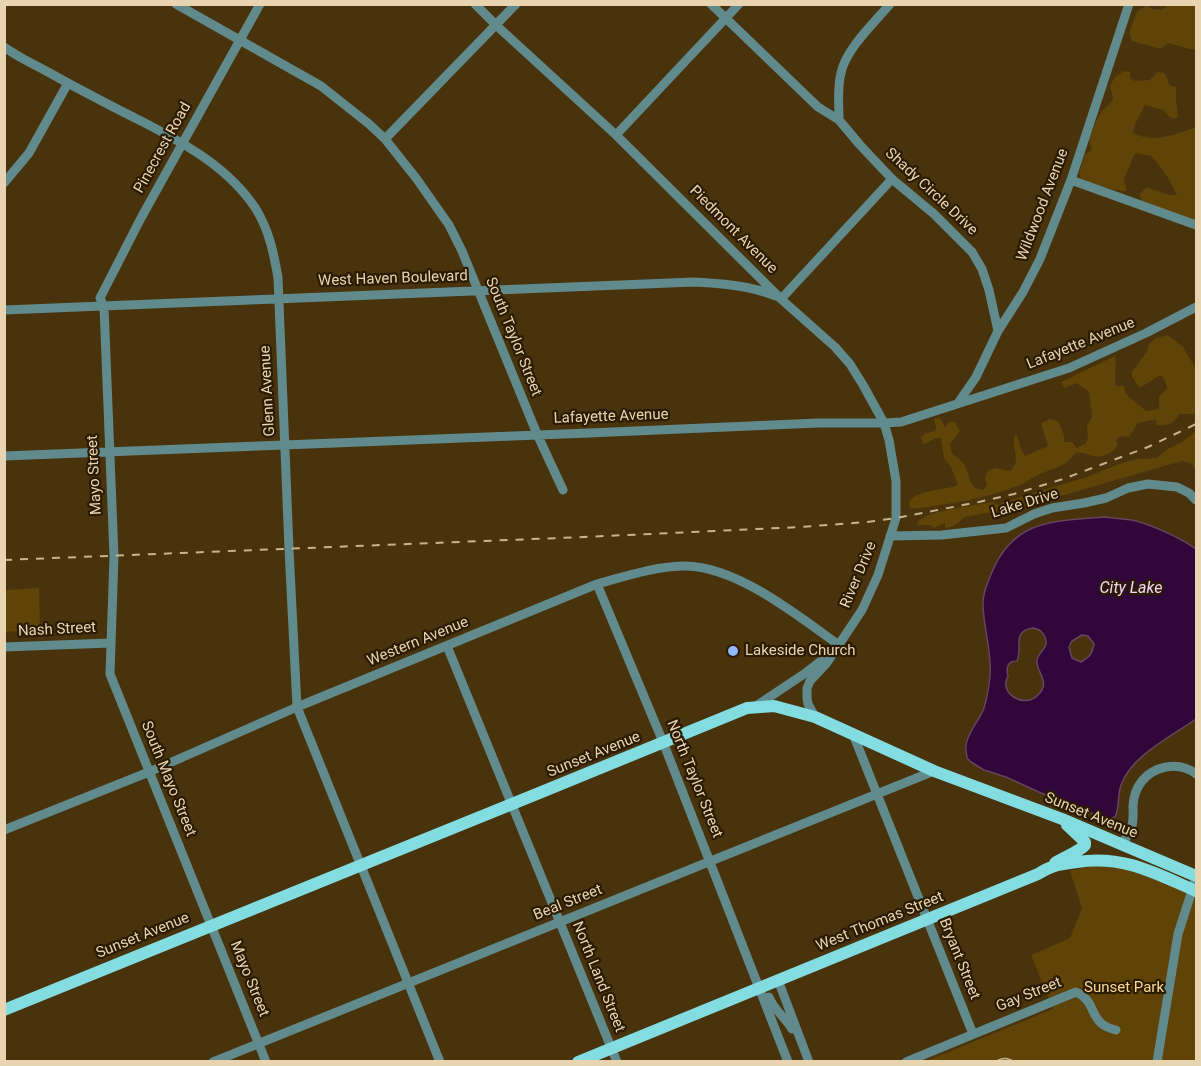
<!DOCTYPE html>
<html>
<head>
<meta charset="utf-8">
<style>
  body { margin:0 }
  #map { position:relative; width:1201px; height:1066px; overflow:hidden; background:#48330c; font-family:Roboto,sans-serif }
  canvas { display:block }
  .frame { position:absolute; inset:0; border:6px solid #e9d4b2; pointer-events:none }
</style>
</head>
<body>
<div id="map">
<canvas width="1201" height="1066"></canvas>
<div class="frame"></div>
</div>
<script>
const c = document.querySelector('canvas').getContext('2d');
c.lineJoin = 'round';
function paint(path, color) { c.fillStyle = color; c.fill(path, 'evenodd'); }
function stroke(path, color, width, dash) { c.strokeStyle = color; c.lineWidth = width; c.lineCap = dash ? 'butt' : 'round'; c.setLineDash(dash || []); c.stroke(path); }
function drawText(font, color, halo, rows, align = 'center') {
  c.font = font + ' Roboto,sans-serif'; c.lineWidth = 4.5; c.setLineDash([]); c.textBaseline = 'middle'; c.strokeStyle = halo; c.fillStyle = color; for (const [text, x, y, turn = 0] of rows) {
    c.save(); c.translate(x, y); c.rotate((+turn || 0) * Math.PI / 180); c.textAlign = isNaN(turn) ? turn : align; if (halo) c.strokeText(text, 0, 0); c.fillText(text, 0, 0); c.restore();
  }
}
paint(new Path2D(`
  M1146,5l6,4 9,1 8,-5h27v44h-6l-22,-6 -7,6 -29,-8 -3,-8 8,-21z
  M1124,71l6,1v6l5,3 15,-1 8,-8 6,1 3,4 2,8 8,2c-3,11 1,19 1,30l-4,2 -6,-3 -4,-6 -19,-5c-5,10 -10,17 -12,28 21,11 43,1 63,-6v94l-54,-20 -3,-6 7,-7c11,0 19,9 31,7 -7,-15 -15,-28 -26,-39l-16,-3 -11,26 2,8v4c-7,1 -40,-8 -45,-13 -1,-1 -1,-3 -2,-4l6,-20 7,-4 -3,-10c3,-8 8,-23 13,-29 4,-4 8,-7 11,-12l-3,-14 6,-9z
  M1168,335l15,12 13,22v45h-16c-7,9 -10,12 -23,11l-1,-6 -18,4 -9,14 -8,-1 -5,4 2,5c-4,6 -6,7 -13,10 -11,5 -18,-4 -30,-2 -11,15 -19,14 -35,21 -7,3 -13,8 -20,11 -35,14 -73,20 -110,24l-1,-8c12,-12 33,-10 49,-16l-7,-18 -7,-9 -3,-20h-5l-13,7 -2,-8 5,-4 9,-2 1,-4 -2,-8 6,-1 5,9 4,-5h6l5,9 -10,13 2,10c4,3 9,6 12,10 7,11 3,24 19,26l4,-4 -2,-8 3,-8 8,-2 14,3c13,-12 0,-22 5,-37 6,5 4,16 10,22l23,-10 -7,-23 9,-4 8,2 6,14v7h8l5,6 9,-5 2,-6 -1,-11 5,-9 -3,-25 -12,-9 -13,5 -3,-6 54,-26c2,11 -1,19 1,30h8l2,8 20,17 13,-2v-12l8,-9c-1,-5 -2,-11 -7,-13l-20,13 -8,-11v-5l15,-21 2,-7 7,-6z
  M1196,431v41l-4,-8 -10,-3 -156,45 -61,11 -11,9 -9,2v-5l-11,5 -4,-3h-13l1,-4c12,-11 56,-15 74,-19l6,3 16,-6 70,-21 38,-15 15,-4 20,-1 11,-9 14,-7z
  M39,588l1,42 -35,2v-42z
  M1092,866l35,2 69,28v165l-272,1 129,-53 -22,-54 39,-17 12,-30 -12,-37z`), '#5f4307');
const water = new Path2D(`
  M1104,517c9,1 19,2 28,3 18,4 49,18 64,29v170c-24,17 -65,37 -75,66 -4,11 -1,22 -6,32l-9,3 -27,-13 -38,-14 -35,-16 -22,-7 -13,-8 -4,-4c0,-4 -2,-9 -1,-13 2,-14 14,-25 18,-37 3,-10 5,-22 6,-32 2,-25 -7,-49 -7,-73 0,-10 5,-22 9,-31 22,-53 62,-51 112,-55zM1033,628c5,1 8,2 11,7 7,13 -5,15 -7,25 -2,12 15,21 1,35 -13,14 -40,-1 -30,-19 -2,-8 -1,-15 9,-15 6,-13 -6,-30 16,-33zM1082,635l6,1 6,8c-2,10 -4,13 -13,18l-9,-4 -3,-11 3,-6z`);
paint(water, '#31063a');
stroke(water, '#68445e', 1.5);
stroke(new Path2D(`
  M176,4l145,82 48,38 16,15 31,39 33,47 13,26 75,183 26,56
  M260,4l-119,214 -41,80 4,9 10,249 -4,118 156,388
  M475,4l22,22 119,109 165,164 54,48 15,17 13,21 21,38 5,17 7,41v37l-18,57 -16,35 -36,54 -16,17 -3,7v10l1,6 7,13
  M711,4l107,103 21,13 21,25 32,34 42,35 38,38 10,17 7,21 9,41
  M4,47c14,10 29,17 44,25 32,18 65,35 97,51 42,22 84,45 111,86 13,21 18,45 22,69l11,271 8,158 143,355
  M839,120c0,-15 -2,-32 2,-47 5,-24 33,-50 49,-69
  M616,135l123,-131
  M385,139l131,-135
  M1071,180l125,45
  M4,183l25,-30 39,-70
  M781,299l111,-120
  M4,310l690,-28c30,2 54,3 82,14
  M958,403l18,-26 22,-46 25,-39 17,-33 31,-79 58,-176
  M4,456l585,-23 229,-10h66l17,-1 168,-54 77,-35 50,-26
  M890,536l52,-1 64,-7 28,-14 18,-6 32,-5 22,-5 22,-10 20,-4 29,3 12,6 7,7
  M597,584l66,158 125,320
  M447,646l170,416
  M4,647l106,-4
  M756,706l48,-32 26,-20
  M853,734l120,300
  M4,830l145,-58 148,-65 300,-123c29,-8 59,-18 89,-18 52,1 112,50 153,79
  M1120,844c5,-4 9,-9 11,-15 3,-7 2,-15 2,-23 1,-20 13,-35 33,-39 12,-2 21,0 30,7
  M778,980l31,82
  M769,997c5,13 16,20 23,32
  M213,1062l721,-291
  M906,1062l170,-70c19,9 13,21 26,32 4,3 10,5 14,6
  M1157,1062l21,-128 18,-56`), '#608a8c', 9);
stroke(new Path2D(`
  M1055,863c9,-6 24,-11 30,-18v-3l-18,-17
  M4,1010c248,-102 496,-200 743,-302l27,-2 41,11 119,54 128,48 134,57
  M578,1062l460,-188c16,-10 21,-9 39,-12 47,-7 78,11 119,29`), '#82dce0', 12);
stroke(new Path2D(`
  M995,1062c6,-4 13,-5 19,0`), '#c8b390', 1.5);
stroke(new Path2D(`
  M4,560l580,-23 217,-10 66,-5 29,-4 83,-16 35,-8 49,-15 85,-32 48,-23`), '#c8b390', 2, [8, 8]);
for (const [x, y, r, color] of [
  [733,651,6,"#8fb8fd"]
]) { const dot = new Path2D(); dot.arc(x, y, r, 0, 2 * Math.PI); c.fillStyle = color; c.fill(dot); stroke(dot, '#2b1b00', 2); }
drawText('15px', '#e9d4b2', '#2b1b00', [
  ["Pinecrest Road",163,148,-61],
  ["Shady Circle Drive",931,192,43],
  ["Wildwood Avenue",1043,205,-69],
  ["Piedmont Avenue",733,230,45],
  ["West Haven Boulevard",393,279,-2],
  ["South Taylor Street",513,337,68],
  ["Lafayette Avenue",1081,344,-22],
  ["Glenn Avenue",268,391,-93],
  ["Lafayette Avenue",611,417,-2],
  ["Mayo Street",95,475,-93],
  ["Lake Drive",1025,504,-17],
  ["River Drive",859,575,-67],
  ["Nash Street",57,630,-3],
  ["Western Avenue",418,642,-22],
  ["Sunset Avenue",594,755,-22],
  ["South Mayo Street",168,779,68],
  ["North Taylor Street",694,779,68],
  ["Sunset Avenue",1091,816,22],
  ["Beal Street",568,903,-22],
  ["West Thomas Street",880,922,-22],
  ["Sunset Avenue",143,936,-22],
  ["Bryant Street",959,959,68],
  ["North Land Street",598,977,68],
  ["Mayo Street",249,979,68],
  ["Gay Street",1029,995,-22]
]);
drawText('15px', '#e9d4b2', '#2b1b00', [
  ["Lakeside Church",745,651]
], 'left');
drawText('15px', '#fdd796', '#2b1b00', [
  ["Sunset Park",1124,988]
]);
drawText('italic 16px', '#f4d4fb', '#2b1b00', [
  ["City Lake",1131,589]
]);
</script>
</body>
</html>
